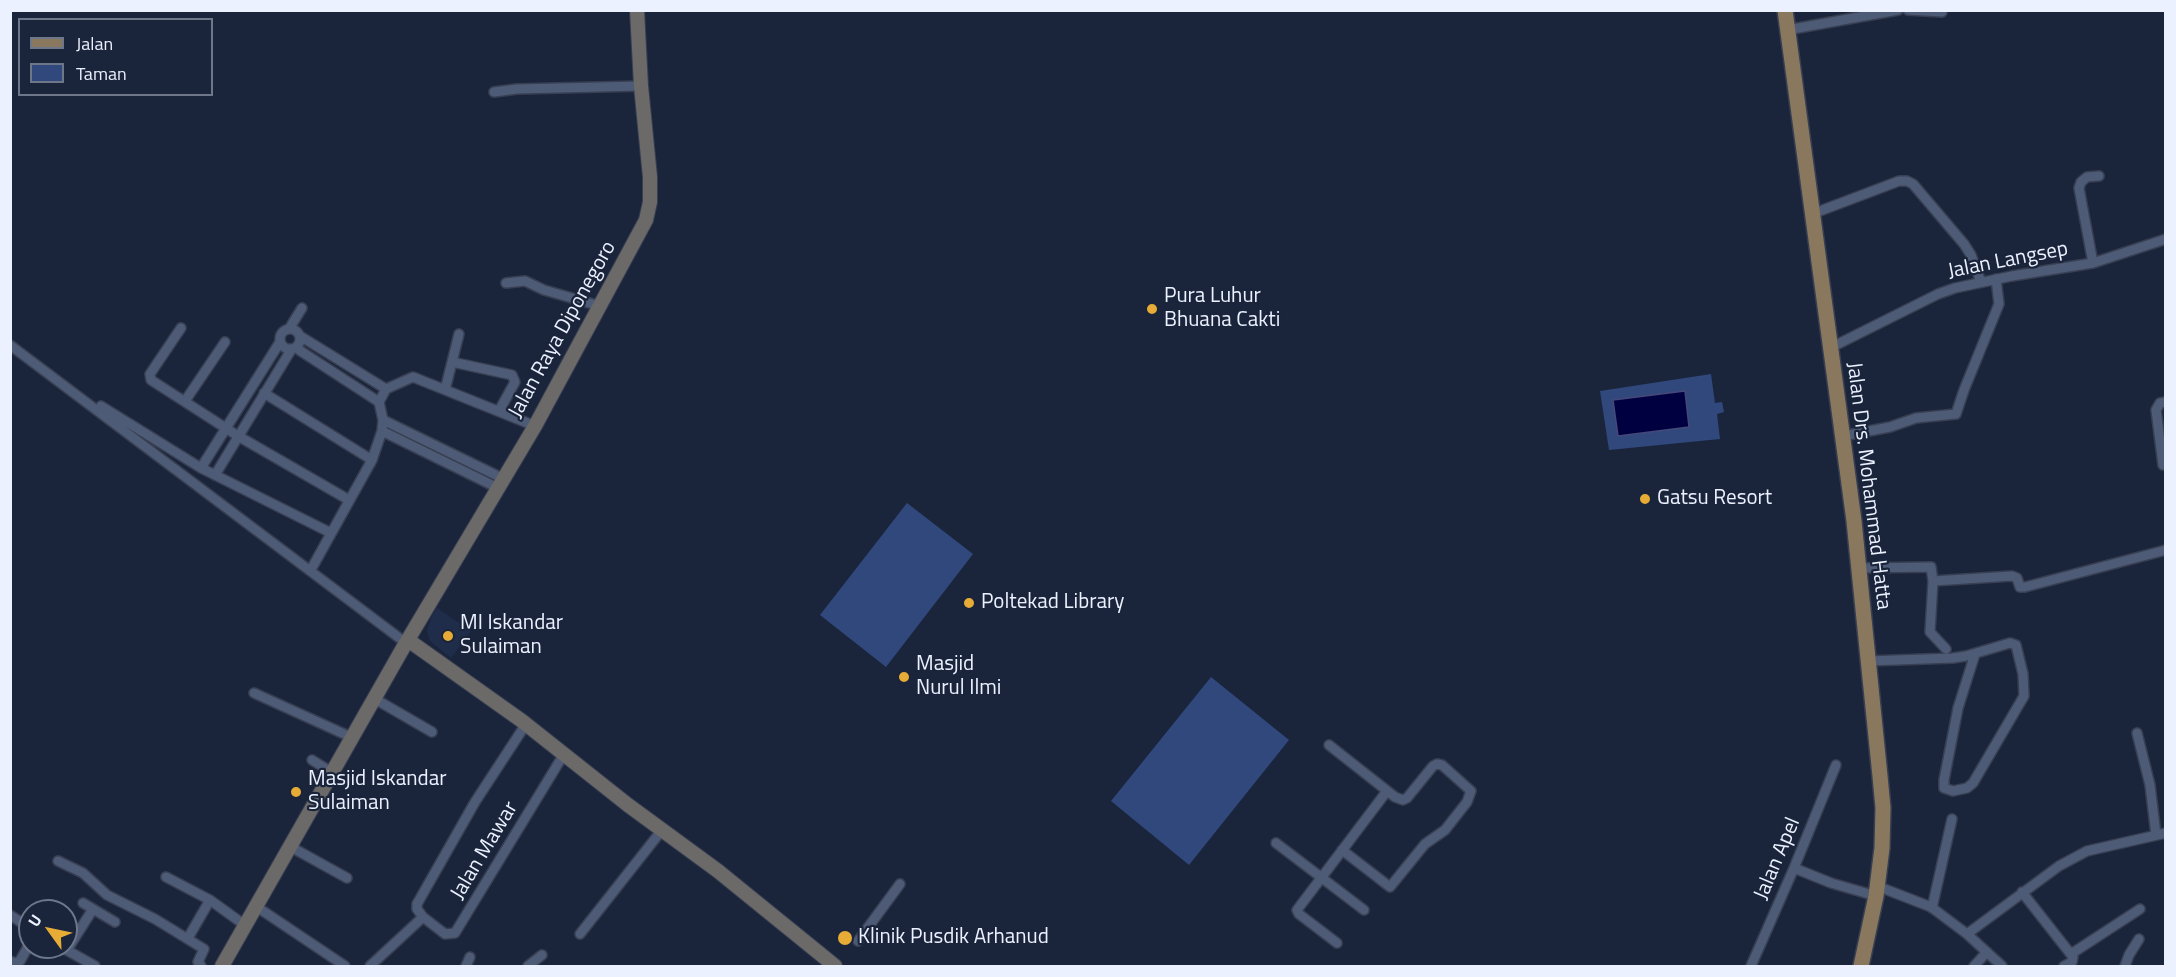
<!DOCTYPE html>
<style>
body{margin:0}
#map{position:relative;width:2176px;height:977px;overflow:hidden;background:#1a253c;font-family:"Titillium Web",sans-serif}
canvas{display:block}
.frame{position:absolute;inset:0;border:12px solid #ebf1fe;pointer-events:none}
.legend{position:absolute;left:18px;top:18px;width:195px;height:78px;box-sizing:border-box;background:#1a253c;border:2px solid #6e778a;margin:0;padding:8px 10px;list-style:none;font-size:18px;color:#ebf1fe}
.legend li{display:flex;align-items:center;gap:12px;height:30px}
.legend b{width:30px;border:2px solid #6e778a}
.north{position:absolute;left:18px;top:899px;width:60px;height:60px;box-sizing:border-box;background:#1a253c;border:2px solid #6e778a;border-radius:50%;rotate:303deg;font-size:16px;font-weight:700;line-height:24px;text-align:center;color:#ebf1fe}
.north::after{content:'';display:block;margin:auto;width:21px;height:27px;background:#e6ac36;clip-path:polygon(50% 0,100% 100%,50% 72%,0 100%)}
</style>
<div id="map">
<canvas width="2176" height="977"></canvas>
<div class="frame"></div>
<ul class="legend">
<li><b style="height:8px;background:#89785d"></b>Jalan</li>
<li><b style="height:16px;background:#31487c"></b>Taman</li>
</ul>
<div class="north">U</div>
</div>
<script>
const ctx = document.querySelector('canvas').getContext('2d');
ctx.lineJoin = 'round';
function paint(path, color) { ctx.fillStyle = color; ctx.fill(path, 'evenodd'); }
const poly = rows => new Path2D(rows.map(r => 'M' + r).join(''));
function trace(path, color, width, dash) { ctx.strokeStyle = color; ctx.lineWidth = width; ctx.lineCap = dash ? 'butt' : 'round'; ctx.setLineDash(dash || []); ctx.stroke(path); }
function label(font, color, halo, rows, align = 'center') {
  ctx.font = font + ' "Titillium Web",sans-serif'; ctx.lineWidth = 4.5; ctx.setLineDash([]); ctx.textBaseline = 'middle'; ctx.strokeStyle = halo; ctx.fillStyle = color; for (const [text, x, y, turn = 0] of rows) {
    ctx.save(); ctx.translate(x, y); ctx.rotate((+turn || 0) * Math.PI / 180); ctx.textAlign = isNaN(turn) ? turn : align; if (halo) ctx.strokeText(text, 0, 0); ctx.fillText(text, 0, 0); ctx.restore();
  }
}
const built = poly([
 [437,608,471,631,451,658,430,641,427,631,431,618]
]);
const green = poly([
 [1711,374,1715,403,1722,402,1724,412,1717,414,1720,439,1609,450,1600,391],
 [907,503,973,554,886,667,820,615],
 [1211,677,1289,740,1189,865,1111,801]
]);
const water = poly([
 [1685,391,1689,427,1618,436,1613,400,1685,391]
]);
const street = poly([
 [1908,10,1942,12],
 [1787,30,1898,10],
 [494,92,517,89,641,86],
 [1812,214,1899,181,1907,181,1913,184,1964,244,1971,255,1981,282],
 [2093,263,2079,188,2081,182,2087,177,2099,176],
 [506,283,525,281,544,290,600,306],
 [181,328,150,374,151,380,238,436,349,500],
 '280 339a10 10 0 1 1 20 0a10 10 0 1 1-20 0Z',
 [289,329,302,308],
 [300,336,386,389],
 [10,345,406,643],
 [296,348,379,402,383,420,382,431,372,460,313,566],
 [1830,348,1938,294,1955,288,2012,276,2093,263,2166,239],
 [452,362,512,375,515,382,499,411],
 [445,390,459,334],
 [264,393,372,460],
 [185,401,225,342],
 [379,402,386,389,413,377,535,426],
 [101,406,201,468,331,533],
 [383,420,504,479],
 [382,431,498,488],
 [1843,436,1890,427,1916,418,1956,414,1964,390,1999,304,1996,279],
 [2163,465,2156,410,2160,403,2166,402],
 [201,468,280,342],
 [215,475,291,350],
 [1859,568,1931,567,1933,581,1930,632,1946,649],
 [1933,581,2012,576,2017,578,2020,587,2025,587,2166,550],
 [1868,661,1953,658,1966,656,2010,643,2016,645,2023,674,2024,696,1973,783,1967,788,1953,791,1944,788,1944,780,1958,708,1975,654],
 [254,693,353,738],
 [375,699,432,732],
 [2137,733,2150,785,2156,835],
 [1329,745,1395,797,1403,800,1407,798,1433,766,1437,764,1442,765,1471,791,1467,802,1445,830,1425,844,1390,887,1342,850],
 [312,760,333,773],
 [1276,843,1364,910],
 [291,847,347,878],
 [58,861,83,873,107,895,155,919,204,949,198,962,201,966],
 [1794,868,1831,883,1876,896],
 [166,877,210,900,246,926],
 [1877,886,1931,907,1967,934,2002,966],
 [2022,892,2073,957,2072,962,2064,966],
 [83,903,115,922],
 [257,907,345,966],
 [1932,908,1952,819],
 [10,915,30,928],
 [423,917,445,934,455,933,564,754],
 [580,934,662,830],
 [1967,934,2059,866,2087,851,2166,833],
 [188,938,210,900],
 [858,941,900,884],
 [1337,943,1299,914,1297,910,1387,791],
 [63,948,95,966],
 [67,950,93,909],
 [2071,954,2140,909],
 [10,961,15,963,20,961,30,943],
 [370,966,423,917,417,909,417,904,475,802,526,724],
 [466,966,470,957],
 [528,966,542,955],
 [1751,966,1794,868,1836,765],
 [1974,966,1987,952],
 [2125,966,2129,955,2139,939]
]);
const secondary = poly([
 [408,640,522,721,628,805,718,871,835,966],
 [222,966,403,648,535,426,646,220,650,202,650,177,641,86,637,10]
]);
const primary = poly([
 [1785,10,1854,521,1880,776,1883,808,1882,848,1876,896,1861,966]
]);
const markers = [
 [1152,309,6,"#e6ac36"],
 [1645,499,6,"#e6ac36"],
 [969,603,6,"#e6ac36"],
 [448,636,6,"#e6ac36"],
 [904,677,6,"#e6ac36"],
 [296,792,6,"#e6ac36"],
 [845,938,8,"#e6ac36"]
];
const streetNames = [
 ["Jalan Langsep",2008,261,-11],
 ["Jalan Raya Diponegoro",563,330,-61],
 ["Jalan Drs. Mohammad Hatta",1868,486,83],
 ["Jalan Mawar",485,851,-59],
 ["Jalan Apel",1778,859,-67]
];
const poiNames = [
 ["Pura Luhur",1164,297],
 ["Bhuana Cakti",1164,321],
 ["Gatsu Resort",1657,499],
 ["Poltekad Library",981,603],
 ["MI Iskandar",460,624],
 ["Sulaiman",460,648],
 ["Masjid",916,665],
 ["Nurul Ilmi",916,689],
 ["Masjid Iskandar",308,780],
 ["Sulaiman",308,804],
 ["Klinik Pusdik Arhanud",858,938]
];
paint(built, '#1f2d4a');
paint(green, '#31487c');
paint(water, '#000040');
trace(water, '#464879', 1.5);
trace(street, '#383f52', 12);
trace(secondary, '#383f52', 16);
trace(primary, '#383f52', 18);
trace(street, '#4e5b76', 9);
trace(secondary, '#6b6a69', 14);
trace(primary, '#89785d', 15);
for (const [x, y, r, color] of markers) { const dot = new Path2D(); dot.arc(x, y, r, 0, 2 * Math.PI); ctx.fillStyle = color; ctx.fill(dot); trace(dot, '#1a253c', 2); }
label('21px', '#ebf1fe', '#1a253c', streetNames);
label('21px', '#ebf1fe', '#1a253c', poiNames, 'left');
</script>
